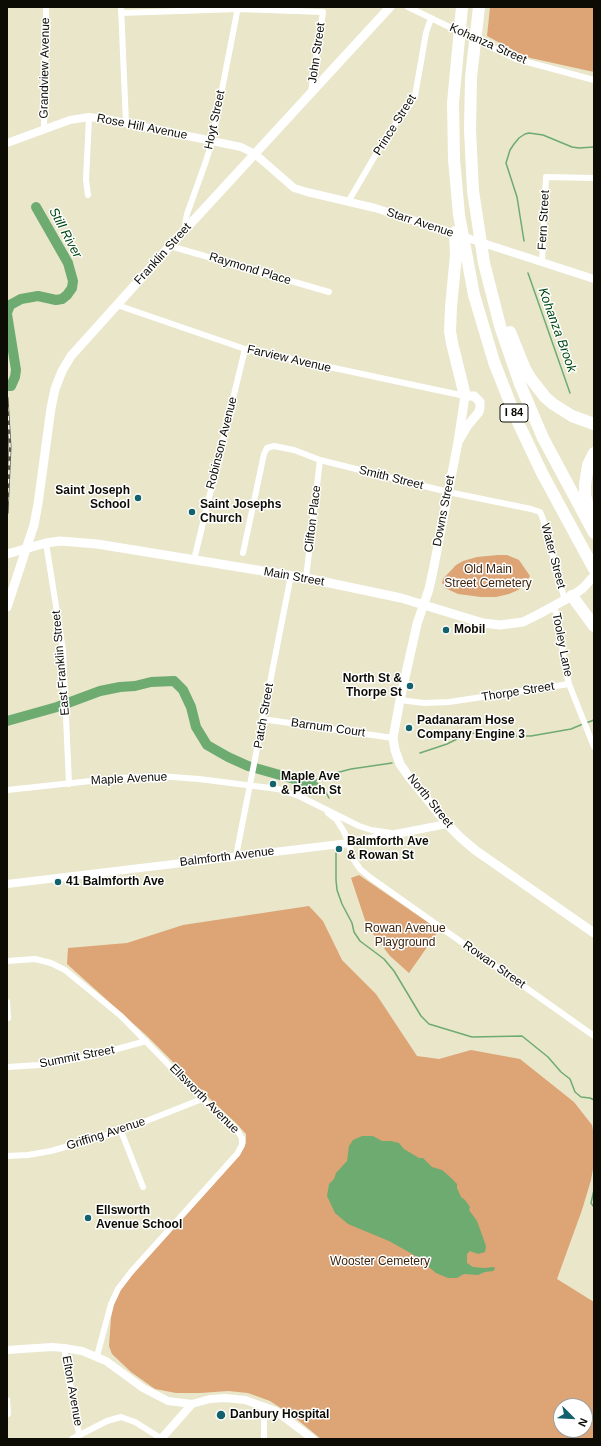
<!DOCTYPE html>
<style>
body{margin:0}
#map{position:relative;width:601px;height:1446px;overflow:hidden;background:#e9e6ca;font-family:Helvetica,sans-serif}
canvas{display:block}
.frame{position:absolute;inset:0;border:8px solid #0d0c04;pointer-events:none}
.north{position:absolute;left:553px;top:1398px;width:40px;height:40px;box-sizing:border-box;background:#fff;border:1px solid #9e9e9b;border-radius:50%;rotate:114deg;font-size:11px;font-weight:700;line-height:16px;text-align:center;color:#0d0c04}
.north::after{content:'';display:block;margin:auto;width:14px;height:18px;background:#13616c;clip-path:polygon(50% 0,100% 100%,50% 72%,0 100%)}
</style>
<div id="map">
<canvas width="601" height="1446"></canvas>
<div class="frame"></div>
<div class="north">N</div>
</div>
<script>
const ctx = document.querySelector('canvas').getContext('2d');
ctx.lineJoin = 'round';
function paint(path, color) { ctx.fillStyle = color; ctx.fill(path, 'evenodd'); }
const poly = rows => new Path2D(rows.map(r => 'M' + r).join(''));
function trace(path, color, width, dash) { ctx.strokeStyle = color; ctx.lineWidth = width; ctx.lineCap = dash ? 'butt' : 'round'; ctx.setLineDash(dash || []); ctx.stroke(path); }
function label(font, color, halo, rows, align = 'center') {
  ctx.font = font + ' Helvetica,sans-serif'; ctx.lineWidth = 3; ctx.setLineDash([]); ctx.textBaseline = 'middle'; ctx.strokeStyle = halo; ctx.fillStyle = color; for (const [text, x, y, turn = 0] of rows) {
    ctx.save(); ctx.translate(x, y); ctx.rotate((+turn || 0) * Math.PI / 180); ctx.textAlign = isNaN(turn) ? turn : align; if (halo) ctx.strokeText(text, 0, 0); ctx.fillText(text, 0, 0); ctx.restore();
  }
}
const green = poly([
 [490,7,594,7,594,72,526,57,487,36],
 [498,555,507,555,519,560,530,576,524,585,518,590,509,594,496,597,481,597,458,594,445,588,442,583,443,579,456,565,463,561,477,557],
 [359,875,439,930,409,973,390,956,367,926,351,878],
 [309,906,323,921,342,960,376,994,417,1056,439,1059,471,1050,520,1059,574,1102,592,1125,594,1135,594,1163,591,1180,582,1210,557,1279,594,1302,594,1439,321,1439,293,1416,270,1401,248,1393,228,1391,200,1393,176,1393,155,1389,131,1372,112,1354,109,1346,111,1318,114,1304,121,1289,136,1270,240,1155,246,1143,246,1134,237,1124,207,1096,146,1035,67,964,68,948,127,943,183,925],
 [561,1406,585,1406,585,1430,561,1430]
]);
const water = poly([
 [362,1136,373,1136,382,1141,391,1141,399,1143,404,1149,419,1158,423,1158,432,1167,442,1170,449,1176,457,1184,457,1188,461,1197,465,1200,470,1207,469,1210,477,1221,486,1246,485,1252,478,1254,470,1251,467,1254,467,1263,473,1267,484,1268,494,1267,495,1269,493,1271,485,1272,478,1275,464,1274,457,1278,448,1278,436,1273,414,1255,389,1241,348,1224,335,1213,327,1196,329,1184,334,1179,336,1173,347,1161,349,1146,353,1140]
]);
const stream = poly([
 [524,241,517,197,506,163,510,150,514,144,519,138,525,134,529,133,543,135,572,147,579,148,594,147],
 [528,273,570,393],
 [586,723,594,720],
 [420,753,447,744,469,733,509,736,531,736,571,729,583,724],
 [312,784,320,777,351,769,392,763],
 [313,784,317,783,325,791,329,798],
 [336,853,336,880,337,890,342,904,352,923,354,932,360,941,384,959,394,971,421,1016,429,1024,472,1037,522,1036,548,1057,561,1072,570,1079,575,1092,581,1097,590,1098,594,1100],
 [594,1190,591,1203,594,1207]
]);
const river = poly([
 [7,313,10,305,21,299,38,296,56,300,62,299,67,295,72,288,73,281,68,263,36,207],
 [7,314,16,370,15,377,11,386,7,386],
 [7,721,57,707,100,691,120,687,135,686,151,682,174,681,183,690,191,707,196,727,207,745,228,757,248,766,312,784]
]);
const minor = poly([
 [121,7,126,124],
 [408,7,516,59,594,80],
 [121,13,238,9,323,12,311,92],
 [44,129,46,7],
 [88,195,86,180,89,117],
 [348,202,389,132,409,106,415,96,426,33,431,18],
 [184,230,187,214,206,161,212,141,238,7],
 [170,246,329,292],
 [542,262,546,177,594,178],
 [117,305,245,349,465,396],
 [46,543,63,650,69,784],
 [243,553,264,454,267,448,274,446,294,450,320,460,448,492,531,509,540,512,543,519,565,601],
 [194,560,245,349],
 [306,578,320,460],
 [554,606,559,625,565,667,569,684,594,747],
 [400,700,424,703,449,702,569,684],
 [262,719,393,738],
 [7,790,119,778,159,776,199,779,278,789,299,796,359,826,371,830,391,833],
 [328,813,336,819,343,830,349,843,352,857,360,869,371,878,594,1036],
 [236,856,291,575],
 [7,961,35,959,51,963,65,970,121,1016,202,1099,237,1130,242,1138,242,1145,237,1154,131,1272,118,1289,111,1304,97,1356],
 [7,1002,8,1018],
 [7,1067,40,1065,92,1056,146,1041],
 [121,1131,143,1187],
 [7,1156,28,1155,51,1151,121,1131,202,1099],
 [64,1348,79,1435],
 [7,1400,8,1414],
 [264,1406,264,1439],
 [72,1439,107,1421,121,1417,135,1422,162,1439]
]);
const tertiary = poly([
 [7,143,70,120,89,117,106,119,241,147,255,154,294,188,307,192,375,208,594,279],
 [7,884,349,843,447,824],
 [7,1350,52,1347,64,1348,82,1351,106,1361,143,1388,168,1401,192,1404,210,1399,225,1398,245,1400,276,1411,313,1439],
 [161,1439,192,1404]
]);
const secondary = poly([
 [458,442,468,425,479,412,480,407,480,402,474,396,465,396,458,442,433,571,429,589,417,624,400,700,393,738,395,750,400,764,409,777,447,824,461,838,475,850,594,933],
 [7,554,46,543,60,541,97,544,306,578,401,598,483,623,500,625,523,622,539,614,572,596,583,588,594,576],
 [7,607,34,525,38,504,51,408,55,389,62,371,71,356,170,246,390,7]
]);
const motorway = poly([
 [462,7,453,103,454,159,459,215,474,295,494,362,516,418,542,473,594,569],
 [479,7,471,77,470,130,473,191,484,263,500,326,520,384,543,438,594,533],
 [455,232,456,255,451,307,450,331,452,343,465,396],
 [510,332,525,369,531,379,545,397,553,404,572,416,594,424],
 [591,517,585,495,585,485,588,465,594,453],
 [572,596,594,626]
]);
const rail = poly([
 [7,398,10,447,7,513]
]);
const markers = [
 [138,498,4,"#13616c"],
 [192,512,4,"#13616c"],
 [446,630,4,"#13616c"],
 [410,686,4,"#13616c"],
 [409,728,4,"#13616c"],
 [273,784,4,"#13616c"],
 [339,849,4,"#13616c"],
 [58,882,4,"#13616c"],
 [88,1218,4,"#13616c"],
 [221,1415,5,"#13616c"]
];
const shields = [
 [514,413,28]
];
const shieldNames = [
 ["I 84",514,413]
];
const streetNames = [
 ["Kohanza Street",488,44,24],
 ["John Street",317,53,-82],
 ["Grandview Avenue",45,68,-89],
 ["Hoyt Street",215,120,-78],
 ["Prince Street",395,125,-58],
 ["Rose Hill Avenue",142,127,11],
 ["Fern Street",544,220,-87],
 ["Starr Avenue",420,223,18],
 ["Franklin Street",163,254,-48],
 ["Raymond Place",250,269,17],
 ["Farview Avenue",289,359,13],
 ["Robinson Avenue",222,443,-76],
 ["Smith Street",391,478,14],
 ["Downs Street",444,511,-79],
 ["Clifton Place",313,519,-83],
 ["Water Street",553,556,75],
 ["Main Street",294,577,10],
 ["Tooley Lane",562,645,79],
 ["East Franklin Street",61,663,-95],
 ["Thorpe Street",518,692,-9],
 ["Patch Street",264,716,-80],
 ["Barnum Court",328,728,8],
 ["Maple Avenue",129,779,-3],
 ["North Street",430,801,51],
 ["Balmforth Avenue",227,857,-7],
 ["Rowan Street",494,965,35],
 ["Summit Street",77,1057,-11],
 ["Ellsworth Avenue",204,1099,45],
 ["Griffing Avenue",106,1134,-18],
 ["Elton Avenue",72,1391,80]
];
const poiNames = [
 ["Saint Joseph",130,491,"right"],
 ["School",130,505,"right"],
 ["Saint Josephs",200,505],
 ["Church",200,519],
 ["Mobil",454,630],
 ["North St &",402,679,"right"],
 ["Thorpe St",402,693,"right"],
 ["Padanaram Hose",417,721],
 ["Company Engine 3",417,735],
 ["Maple Ave",281,777],
 ["& Patch St",281,791],
 ["Balmforth Ave",347,842],
 ["& Rowan St",347,856],
 ["41 Balmforth Ave",66,882],
 ["Ellsworth",96,1211],
 ["Avenue School",96,1225],
 ["Danbury Hospital",230,1415]
];
const parkNames = [
 ["Old Main",488,570],
 ["Street Cemetery",488,584],
 ["Rowan Avenue",405,929],
 ["Playground",405,943],
 ["Wooster Cemetery",380,1262]
];
const waterNames = [
 ["Still River",65,233,62],
 ["Kohanza Brook",557,330,70]
];
paint(green, '#dda475');
paint(water, '#6eab71');
trace(stream, '#6eab71', 1.5);
trace(river, '#6eab71', 10);
trace(minor, '#fff', 6);
trace(tertiary, '#fff', 8);
trace(secondary, '#fff', 9);
trace(motorway, '#fff', 12);
trace(rail, '#615f4f', 3);
trace(rail, '#fff', 1.5, [4.5]);
for (const [x, y, r, color] of markers) { const dot = new Path2D(); dot.arc(x, y, r, 0, 2 * Math.PI); ctx.fillStyle = color; ctx.fill(dot); trace(dot, '#fff', 1.5); }
for (const [x, y, w] of shields) { const box = new Path2D(); box.roundRect(x - w / 2, y - 9, w, 18, 3); ctx.fillStyle = '#fff'; ctx.fill(box); trace(box, '#0d0c04', 1); }
label('bold 11px', '#0d0c04', null, shieldNames);
label('12px', '#0d0c04', '#fff', streetNames);
label('bold 12px', '#0d0c04', '#fff', poiNames, 'left');
label('12px', '#3f240c', '#fff', parkNames);
label('italic 13px', '#014911', '#fff', waterNames);
</script>
